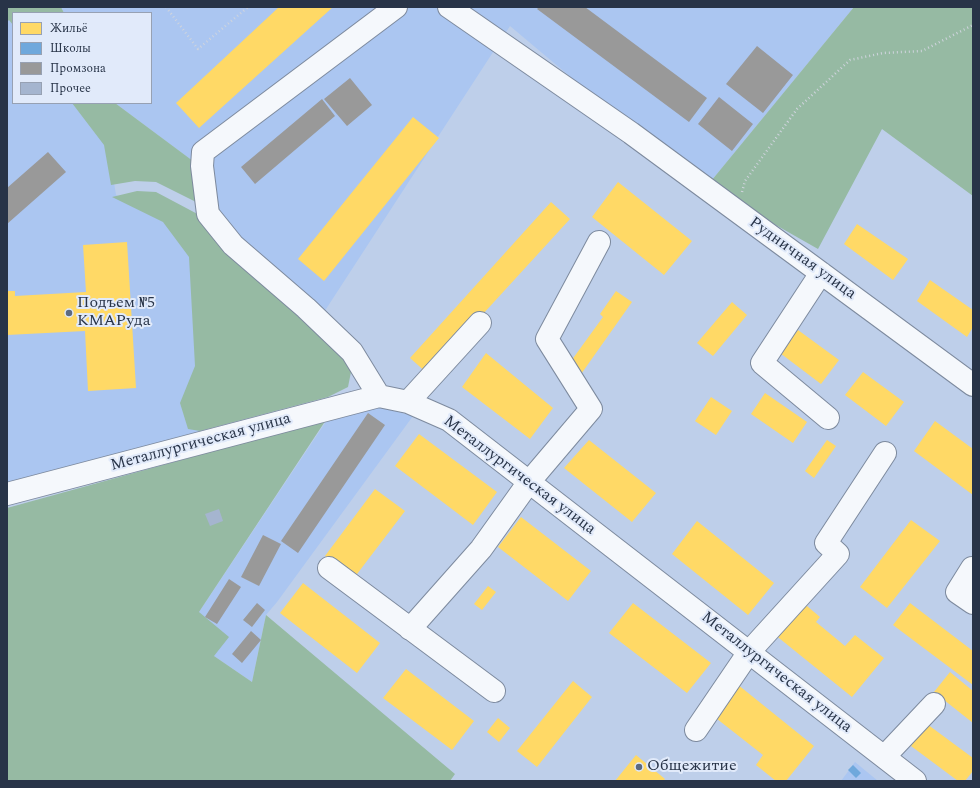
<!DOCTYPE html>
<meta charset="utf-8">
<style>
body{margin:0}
#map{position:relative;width:980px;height:788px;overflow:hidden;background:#becfea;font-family:Spectral,serif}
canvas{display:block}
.frame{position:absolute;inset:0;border:8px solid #283448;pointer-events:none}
.legend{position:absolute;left:12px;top:12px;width:140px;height:92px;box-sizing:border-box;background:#e1eafa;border:1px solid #97a1b3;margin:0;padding:5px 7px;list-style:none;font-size:12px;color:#283448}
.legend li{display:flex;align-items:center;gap:8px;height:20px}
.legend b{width:20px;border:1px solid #97a1b3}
</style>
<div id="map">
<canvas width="980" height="788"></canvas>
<div class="frame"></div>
<ul class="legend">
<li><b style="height:11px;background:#ffd966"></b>Жильё</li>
<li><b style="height:11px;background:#6fa8dc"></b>Школы</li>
<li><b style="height:11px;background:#999"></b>Промзона</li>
<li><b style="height:11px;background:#a5b5cf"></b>Прочее</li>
</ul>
</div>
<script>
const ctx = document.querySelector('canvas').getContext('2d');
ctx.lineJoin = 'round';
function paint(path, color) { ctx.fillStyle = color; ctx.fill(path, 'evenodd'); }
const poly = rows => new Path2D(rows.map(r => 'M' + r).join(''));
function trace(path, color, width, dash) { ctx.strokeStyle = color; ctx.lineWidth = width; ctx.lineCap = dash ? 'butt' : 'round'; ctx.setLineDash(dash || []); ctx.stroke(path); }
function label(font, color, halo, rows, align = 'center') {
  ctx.font = font + ' Spectral,serif'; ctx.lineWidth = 4; ctx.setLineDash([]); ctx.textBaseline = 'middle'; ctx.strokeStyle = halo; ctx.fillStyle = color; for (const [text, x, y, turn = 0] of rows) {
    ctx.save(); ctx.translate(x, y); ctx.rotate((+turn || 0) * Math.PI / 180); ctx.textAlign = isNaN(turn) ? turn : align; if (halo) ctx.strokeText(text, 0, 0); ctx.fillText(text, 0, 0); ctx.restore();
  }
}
const built = poly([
 [61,7,854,7,707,186,623,121,510,26,315,326,222,243,194,162,115,103,151,103,151,13,64,13],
 [7,16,13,19,13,103,77,103,108,144,116,195,167,218,192,250,200,431,7,485],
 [379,407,413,416,277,602,266,615,252,682,214,656,199,612,327,420],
 [855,762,878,781,841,781]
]);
const green = poly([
 [7,7,61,7,64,13,13,13,13,25,9,20,7,22],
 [854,7,973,7,973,196,882,129,818,249,707,186],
 [72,103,115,103,205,170,202,205,156,182,135,181,111,185,104,145],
 [137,191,156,192,205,218,350,360,351,372,348,387,328,397,200,431,188,429,180,403,195,366,189,257,163,222,112,197],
 [326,420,316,435,119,491,316,435,199,612,229,637,214,656,252,682,266,615,455,774,450,781,7,781,7,508]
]);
const homes = poly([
 [279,7,333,7,199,128,176,103],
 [413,117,439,138,324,281,298,259],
 [618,182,692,241,664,275,592,217],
 [551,202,570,219,428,374,410,358],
 [857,224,908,259,893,280,844,244],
 [127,242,136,388,88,391,85,331,7,335,7,291,15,291,15,296,86,292,83,245],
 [930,280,973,310,973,327,967,337,917,301],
 [616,291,632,302,579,377,566,368,603,317,600,314],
 [732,302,747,315,713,356,697,343],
 [798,330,839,360,821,384,780,353],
 [486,353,553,408,530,439,462,387],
 [863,372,904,402,886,426,845,395],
 [765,393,807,422,793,443,751,414],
 [711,397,732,411,716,435,695,421],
 [935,421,973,449,973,495,914,451],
 [419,434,497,492,473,525,395,466],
 [589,440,656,493,632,522,564,468],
 [827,440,836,446,814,478,805,471],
 [375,489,405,511,354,578,325,556],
 [521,517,591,571,568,601,498,547],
 [911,520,940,541,887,608,860,587],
 [697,521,774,583,748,615,672,554],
 [303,583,380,643,357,673,280,613],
 [488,586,496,592,482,610,474,604],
 [801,601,820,617,816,622,845,646,855,635,884,658,852,697,774,634],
 [633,603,711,663,687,693,609,633],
 [910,603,973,651,973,685,893,625],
 [406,669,474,721,452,750,383,698],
 [950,672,973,691,973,723,934,692],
 [573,681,592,697,537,767,517,751],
 [737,684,814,746,786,781,776,781,756,765,763,755,712,715],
 [498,718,510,728,499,742,487,732],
 [927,724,973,758,973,771,965,781,958,781,911,746],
 [636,755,665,779,663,781,615,781]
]);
const schools = poly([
 [853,765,861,773,856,778,848,770]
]);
const industry = poly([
 [539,7,585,7,707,98,689,122,537,9],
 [757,46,793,75,763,113,726,84],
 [350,78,372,105,347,126,324,99],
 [719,97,753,124,732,151,698,124],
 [322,99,335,116,255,184,241,167],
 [48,152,66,172,7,224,7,188],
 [368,413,385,425,298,553,281,541],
 [263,535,281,544,259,586,241,577],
 [229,579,241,587,217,624,205,617],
 [257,603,265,610,252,627,243,620],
 [251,631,261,640,242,663,232,654]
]);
const building = poly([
 [219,509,223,521,210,526,205,514]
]);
const path = poly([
 [166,7,198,49,248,7],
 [742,192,745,181,797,109,850,60,883,53,922,51,973,25]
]);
const minor = poly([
 [449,7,631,133,973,385],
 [821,273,762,363,828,418],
 [379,396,352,352,306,308,233,245,208,214,202,166,203,152,396,7],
 [408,402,480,323],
 [7,494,379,396,408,402,449,420,915,781],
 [329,568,494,691],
 [972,568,957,592,973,603],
 [410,629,481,549,529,482,591,409,547,339,599,242],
 [696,730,749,652,838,554,826,543,885,453],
 [884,757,934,704]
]);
const markers = [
 [69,313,4,"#5c6a81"],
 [639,767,4,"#5c6a81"]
];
const streetNames = [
 ["Рудничная улица",802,259,36],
 ["Металлургическая улица",201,443,-15],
 ["Металлургическая улица",519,476,37],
 ["Металлургическая улица",776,673,38]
];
const poiNames = [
 ["Подъем №5",77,304],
 ["КМАРуда",77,322],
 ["Общежитие",647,767]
];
paint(built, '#abc6f1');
paint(green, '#96baa3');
paint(homes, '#ffd966');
paint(schools, '#6fa8dc');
paint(industry, '#999');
paint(building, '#a5b5cf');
trace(minor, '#7d8a9e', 24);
trace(path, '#cfd4dd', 2.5, [1, 3]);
trace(minor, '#f5f8fc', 22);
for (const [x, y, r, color] of markers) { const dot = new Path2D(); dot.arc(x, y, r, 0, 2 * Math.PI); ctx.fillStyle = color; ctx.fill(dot); trace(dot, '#e1eafa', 1.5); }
label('16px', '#283448', '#e1eafa', streetNames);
label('16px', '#283448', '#e1eafa', poiNames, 'left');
</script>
